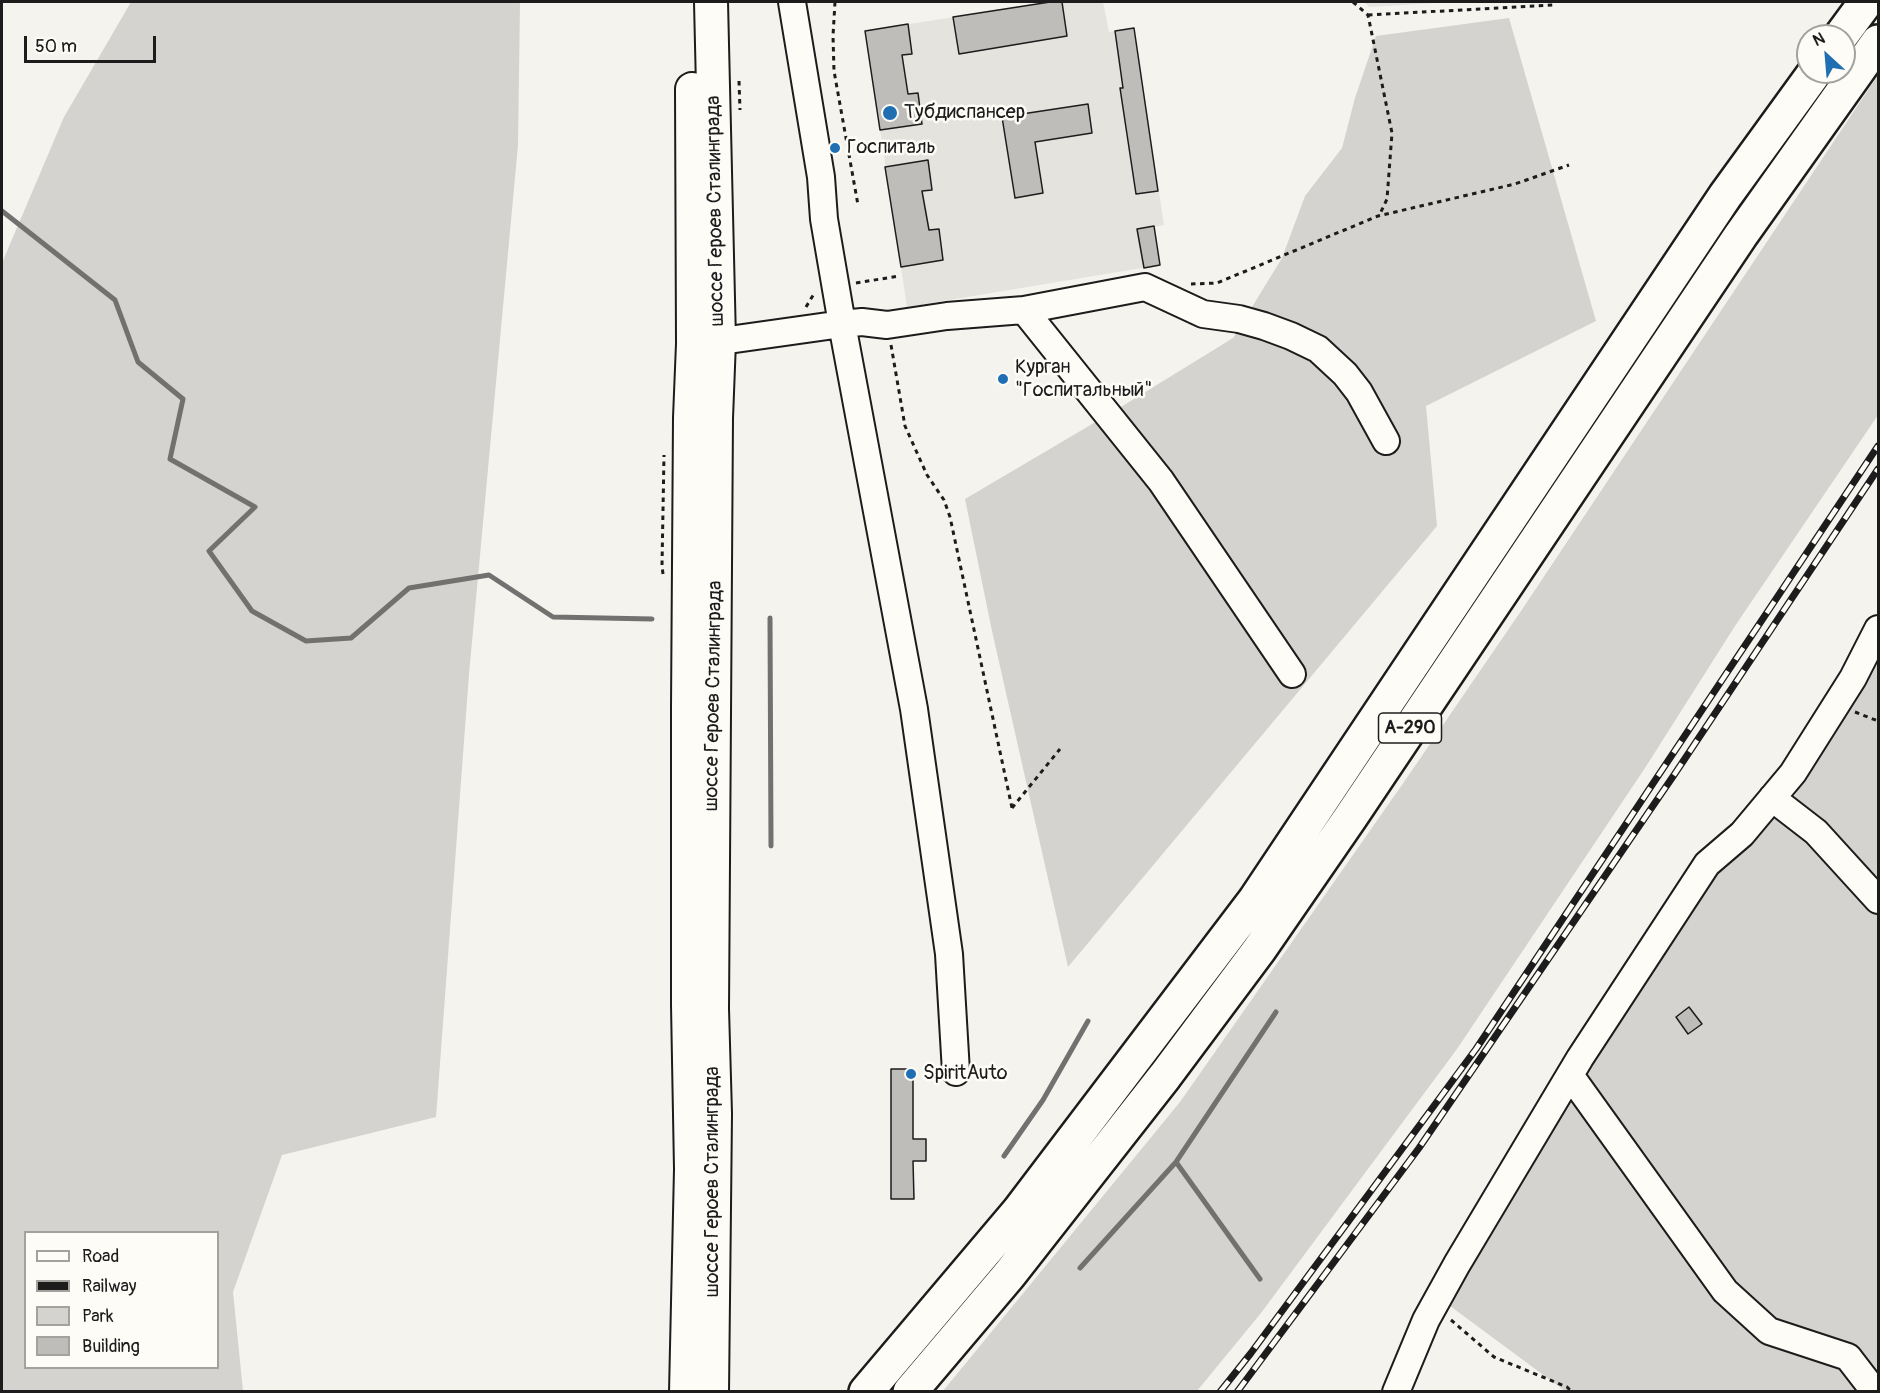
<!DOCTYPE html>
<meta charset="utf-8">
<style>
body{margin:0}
#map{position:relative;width:1880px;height:1393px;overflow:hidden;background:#f4f3ee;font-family:Pangolin,sans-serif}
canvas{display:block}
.frame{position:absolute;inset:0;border:3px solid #1c1c1c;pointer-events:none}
.legend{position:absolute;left:24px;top:1231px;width:195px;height:138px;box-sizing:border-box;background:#fdfcf7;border:2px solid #a3a29f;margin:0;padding:8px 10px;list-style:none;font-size:18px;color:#1c1c1c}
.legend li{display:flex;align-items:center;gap:12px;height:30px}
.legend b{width:30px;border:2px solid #a3a29f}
.north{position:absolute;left:1796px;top:24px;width:60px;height:60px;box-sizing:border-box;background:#fdfcf7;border:2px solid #a3a29f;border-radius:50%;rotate:334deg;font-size:16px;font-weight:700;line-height:24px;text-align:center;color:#1c1c1c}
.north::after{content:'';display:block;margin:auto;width:21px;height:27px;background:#1f6fb2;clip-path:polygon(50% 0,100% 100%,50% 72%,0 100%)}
.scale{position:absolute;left:24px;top:36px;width:132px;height:27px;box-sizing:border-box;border:3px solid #1c1c1c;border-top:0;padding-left:8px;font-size:18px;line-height:21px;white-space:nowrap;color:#1c1c1c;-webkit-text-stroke:4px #fdfcf7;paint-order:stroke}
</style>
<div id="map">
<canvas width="1880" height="1393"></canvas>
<div class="frame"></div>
<ul class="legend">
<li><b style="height:8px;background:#fdfcf7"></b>Road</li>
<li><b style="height:8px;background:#1c1c1c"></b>Railway</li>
<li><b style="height:16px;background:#d4d3cf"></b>Park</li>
<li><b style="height:16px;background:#bebdba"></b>Building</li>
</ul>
<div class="north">N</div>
<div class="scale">50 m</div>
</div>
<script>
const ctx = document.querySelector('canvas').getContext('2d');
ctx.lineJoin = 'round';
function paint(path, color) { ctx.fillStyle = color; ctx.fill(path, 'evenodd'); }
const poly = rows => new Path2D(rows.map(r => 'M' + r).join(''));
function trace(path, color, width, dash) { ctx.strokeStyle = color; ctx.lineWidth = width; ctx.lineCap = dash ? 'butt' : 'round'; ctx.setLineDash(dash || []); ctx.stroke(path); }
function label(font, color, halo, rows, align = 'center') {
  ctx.font = font + ' Pangolin,sans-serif'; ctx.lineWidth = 5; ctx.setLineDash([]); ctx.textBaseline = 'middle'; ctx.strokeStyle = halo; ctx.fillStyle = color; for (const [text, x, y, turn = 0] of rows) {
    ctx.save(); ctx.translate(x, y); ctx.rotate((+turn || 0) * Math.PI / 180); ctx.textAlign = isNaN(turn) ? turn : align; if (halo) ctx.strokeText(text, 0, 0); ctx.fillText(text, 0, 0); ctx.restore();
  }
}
const built = poly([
 [1050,2,1103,2,1109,32,1134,28,1164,225,1154,227,1160,265,907,307,865,31],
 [1364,2,1452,2,1369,7]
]);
const green = poly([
 [131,2,520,2,518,145,469,674,436,1117,282,1155,233,1292,243,1391,2,1391,2,263,64,117],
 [26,1232,218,1232,218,1368,26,1368],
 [1509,18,1596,321,1426,406,1437,526,1068,967,992,631,965,499,1121,407,1233,338,1282,258,1305,196,1342,148,1355,98,1376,36],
 [1878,75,1878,415,1735,626,1645,768,1457,1049,1261,1313,1197,1391,943,1391,1180,1102,1404,782,1521,611],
 [1878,644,1878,1391,1565,1391,1446,1303,1712,872,1795,795]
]);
const stream = poly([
 [2,211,115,300,138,362,183,399,170,459,255,507,209,551,252,611,306,641,351,638,409,588,489,575,553,617,652,619],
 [770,618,771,846],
 [1004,1156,1043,1100,1088,1021],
 [1176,1162,1260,1279],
 [1080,1268,1176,1162,1276,1012]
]);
const building = poly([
 [1050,2,1062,2,1067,36,959,54,953,17,1050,2],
 [908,24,912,54,902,55,908,94,918,93,922,124,880,130,865,31,908,24],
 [1134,28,1158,191,1136,194,1120,88,1123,88,1115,31,1134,28],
 [1088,104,1092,133,1035,142,1043,193,1015,198,1002,117,1088,104],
 [928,160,932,190,922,191,929,230,939,229,943,260,901,267,885,167,928,160],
 [1154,226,1160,265,1144,268,1137,229,1154,226],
 [1689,1007,1702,1024,1688,1034,1676,1017,1689,1007],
 [891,1069,913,1069,913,1139,926,1139,926,1161,913,1161,914,1199,891,1199,891,1069]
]);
const path = poly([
 [835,2,833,36,834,71,858,205],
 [1353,2,1368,15,1392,133,1387,199,1379,216],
 [1368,15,1554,5],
 [739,81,740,110],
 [856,283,899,276],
 [1191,284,1217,283,1378,216,1515,184,1569,165],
 [806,307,815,292],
 [891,345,905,426,927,475,944,500,950,517,1012,808],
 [663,574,662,566,664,455],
 [1855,712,1878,721],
 [1012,808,1060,749],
 [1451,1320,1494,1357,1567,1387,1572,1392]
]);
const minor = poly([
 [792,2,821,177,824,219,842,324,914,709,949,954,956,1072],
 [1024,310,1161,481,1292,674],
 [700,344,842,324,862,322,887,325,947,316,1024,310,1145,287,1203,314,1239,319,1264,326,1291,336,1318,349,1345,374,1359,392,1386,441],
 [1772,798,1816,832,1878,900],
 [1570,1075,1725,1291,1769,1331,1848,1357,1875,1392],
 [1396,1392,1426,1320,1457,1264,1580,1058,1707,864,1742,834,1793,773,1853,678,1878,629]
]);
const major = poly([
 [711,2,719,341,716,418,712,1009,715,1114,712,1392],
 [686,1392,691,1169,688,1005,688,707,690,418,693,344,692,89]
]);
const highway = poly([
 [1841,36,1866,2],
 [866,1392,1019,1211,1255,900,1725,196,1815,72],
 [910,1392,1009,1275,1165,1076,1259,950,1350,818,1741,235,1878,42]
]);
const rail = poly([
 [1220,1392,1251,1353,1476,1049,1878,446],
 [1237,1392,1419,1148,1674,775,1878,469]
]);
const markers = [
 [890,113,8,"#1f6fb2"],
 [835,148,6,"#1f6fb2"],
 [1003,379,6,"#1f6fb2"],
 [911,1074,6,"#1f6fb2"]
];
const shields = [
 [1410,728,63]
];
const shieldNames = [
 ["А-290",1410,728]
];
const poiNames = [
 ["Тубдиспансер",904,113],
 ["Госпиталь",847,148],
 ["Курган",1015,368],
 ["\"Госпитальный\"",1015,391],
 ["SpiritAuto",923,1074]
];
const streetNames = [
 ["шоссе Героев Сталинграда",716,211,-91],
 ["шоссе Героев Сталинграда",714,696,-89],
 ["шоссе Героев Сталинграда",713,1182,-90]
];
paint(built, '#e4e3de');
paint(green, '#d4d3cf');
trace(stream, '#72716f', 5);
paint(building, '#bebdba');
trace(building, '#1c1c1c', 1.5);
trace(minor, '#1c1c1c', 30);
trace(major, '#1c1c1c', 36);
trace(highway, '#1c1c1c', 38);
trace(path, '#1c1c1c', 3, [4.5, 4.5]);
trace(minor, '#fdfcf7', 26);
trace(major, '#fdfcf7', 32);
trace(highway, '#fdfcf7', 33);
trace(rail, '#1c1c1c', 7);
trace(rail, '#fdfcf7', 4.5, [14]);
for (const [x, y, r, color] of markers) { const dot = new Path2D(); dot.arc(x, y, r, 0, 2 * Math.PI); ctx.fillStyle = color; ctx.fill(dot); trace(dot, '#fdfcf7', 2); }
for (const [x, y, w] of shields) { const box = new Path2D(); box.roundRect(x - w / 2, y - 15, w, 30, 4.5); ctx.fillStyle = '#fdfcf7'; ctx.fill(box); trace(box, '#1c1c1c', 1.5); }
label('bold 18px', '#1c1c1c', null, shieldNames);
label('20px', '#1c1c1c', '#fdfcf7', poiNames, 'left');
label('20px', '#1c1c1c', '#fdfcf7', streetNames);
</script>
